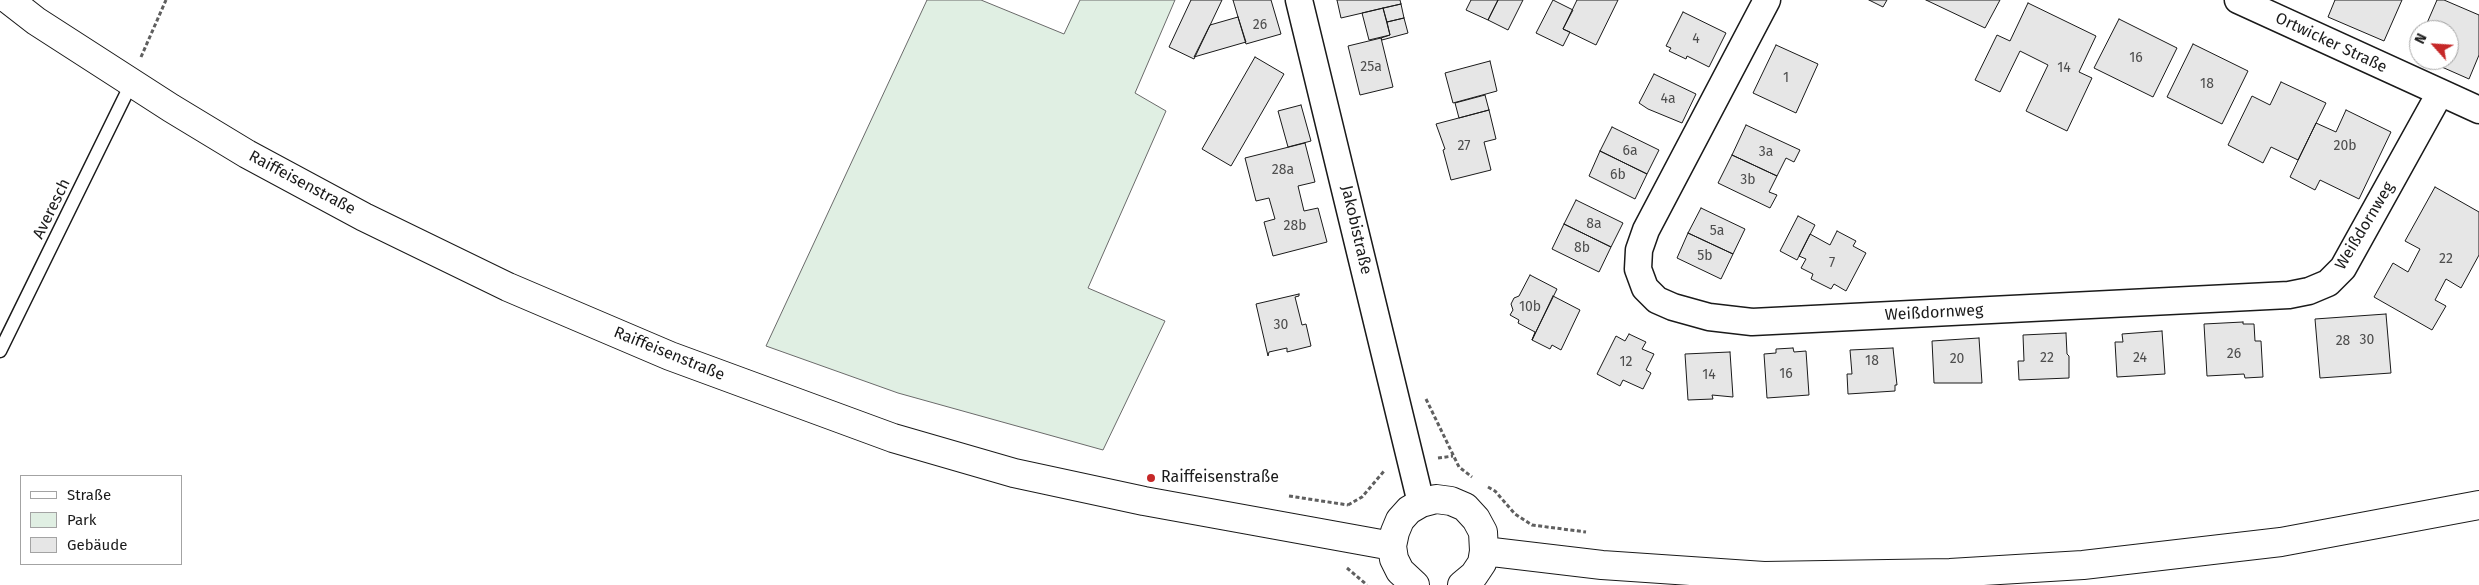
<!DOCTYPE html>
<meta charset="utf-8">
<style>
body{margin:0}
#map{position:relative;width:2479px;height:585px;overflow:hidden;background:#fff;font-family:"Fira Sans",sans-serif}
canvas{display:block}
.legend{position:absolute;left:20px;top:475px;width:162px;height:90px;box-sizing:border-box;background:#fff;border:1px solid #a3a3a3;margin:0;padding:6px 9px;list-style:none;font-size:15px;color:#1a1a1a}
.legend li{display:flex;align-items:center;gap:10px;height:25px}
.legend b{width:25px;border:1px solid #a3a3a3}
.north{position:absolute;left:2409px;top:20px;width:50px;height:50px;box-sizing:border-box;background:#fff;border:1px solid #a3a3a3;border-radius:50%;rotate:296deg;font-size:14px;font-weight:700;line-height:20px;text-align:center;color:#1a1a1a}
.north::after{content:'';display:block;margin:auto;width:18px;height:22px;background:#c62828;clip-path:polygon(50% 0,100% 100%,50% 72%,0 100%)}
</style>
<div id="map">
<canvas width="2479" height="585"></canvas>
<ul class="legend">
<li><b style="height:6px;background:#fff"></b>Straße</li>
<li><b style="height:14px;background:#e0efe3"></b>Park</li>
<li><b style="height:14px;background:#e6e6e6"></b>Gebäude</li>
</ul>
<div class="north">N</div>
</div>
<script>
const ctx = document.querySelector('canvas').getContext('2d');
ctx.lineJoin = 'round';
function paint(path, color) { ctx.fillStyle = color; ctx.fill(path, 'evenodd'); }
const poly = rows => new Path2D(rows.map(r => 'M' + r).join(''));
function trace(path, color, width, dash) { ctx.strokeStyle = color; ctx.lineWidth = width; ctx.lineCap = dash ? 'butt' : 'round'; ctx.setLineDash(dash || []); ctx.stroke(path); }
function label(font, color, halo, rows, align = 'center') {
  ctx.font = font + ' "Fira Sans",sans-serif'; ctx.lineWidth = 4; ctx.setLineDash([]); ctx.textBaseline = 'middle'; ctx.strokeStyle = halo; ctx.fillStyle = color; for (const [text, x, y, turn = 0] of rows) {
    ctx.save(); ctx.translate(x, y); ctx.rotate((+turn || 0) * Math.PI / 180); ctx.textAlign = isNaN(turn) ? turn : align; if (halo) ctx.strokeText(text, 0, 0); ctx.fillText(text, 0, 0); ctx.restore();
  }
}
const green = poly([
 [927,0,981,0,1064,34,1080,0,1175,0,1135,93,1166,111,1088,288,1165,321,1103,450,898,393,766,346,927,0]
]);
const building = poly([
 [1191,0,1222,0,1194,59,1169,47,1191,0],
 [1233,0,1271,0,1281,34,1246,44,1233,0],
 [1337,0,1400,0,1401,4,1341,18,1337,0],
 [1471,0,1498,0,1488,20,1466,10,1471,0],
 [1498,0,1523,0,1508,30,1488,20,1498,0],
 [1553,0,1573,10,1563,29,1570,32,1563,46,1536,33,1553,0],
 [1577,0,1618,0,1596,45,1563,29,1577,0],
 [1869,0,1887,0,1883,7,1869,0],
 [1926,0,2000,0,1985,28,1926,0],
 [2335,0,2402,0,2384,41,2328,17,2335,0],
 [2437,0,2444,0,2479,15,2479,55,2469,79,2426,60,2449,60,2449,30,2424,30,2437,0],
 [2028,3,2096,36,2079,72,2092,78,2067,131,2026,111,2048,65,2020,51,2000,92,1975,80,1997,35,2010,41,2028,3],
 [1401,4,1404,18,1387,22,1383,8,1401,4],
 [1383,8,1390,35,1369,40,1362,13,1383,8],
 [1683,12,1726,33,1709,67,1687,56,1686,59,1669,51,1671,48,1666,46,1683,12],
 [1238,17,1246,42,1194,57,1210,25,1238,17],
 [1404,18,1408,33,1382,40,1381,38,1390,35,1387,22,1404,18],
 [2119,19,2177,48,2153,97,2094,68,2119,19],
 [1381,38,1393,87,1360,95,1348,46,1381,38],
 [2193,44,2248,71,2222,124,2167,97,2193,44],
 [1776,45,1818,64,1796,113,1753,93,1776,45],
 [1255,57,1284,74,1231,166,1202,149,1255,57],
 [1490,61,1497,91,1453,103,1445,73,1490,61],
 [1654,74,1696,94,1682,123,1648,109,1639,103,1654,74],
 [2281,82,2326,103,2298,160,2271,147,2263,163,2228,145,2252,96,2270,105,2281,82],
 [1485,95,1489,110,1459,118,1455,103,1485,95],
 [1301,105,1311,141,1288,147,1278,111,1301,105],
 [1489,110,1496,139,1484,142,1491,170,1451,180,1443,150,1445,149,1436,124,1489,110],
 [2346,110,2391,132,2359,199,2320,180,2315,190,2290,177,2316,123,2336,132,2346,110],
 [1746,125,1800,150,1794,162,1786,158,1777,176,1732,155,1746,125],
 [1612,127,1659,150,1647,174,1600,151,1612,127],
 [1305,143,1315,182,1298,186,1304,211,1318,208,1327,242,1273,256,1264,222,1275,219,1269,198,1256,201,1245,158,1305,143],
 [1600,151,1647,174,1635,199,1589,176,1600,151],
 [1732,155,1777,176,1769,192,1777,195,1770,208,1718,183,1732,155],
 [2435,187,2479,212,2479,255,2461,288,2446,279,2435,300,2446,306,2432,330,2374,297,2393,263,2408,272,2420,249,2405,241,2435,187],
 [1576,200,1623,223,1611,247,1564,224,1576,200],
 [1701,208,1745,229,1733,254,1688,233,1701,208],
 [1798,216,1815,225,1797,260,1780,251,1798,216],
 [1564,224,1611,247,1599,272,1552,249,1564,224],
 [1837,231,1856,241,1853,246,1866,253,1846,291,1834,284,1831,289,1811,279,1813,274,1801,268,1806,259,1799,256,1810,234,1830,245,1837,231],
 [1688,233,1733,254,1721,279,1677,258,1688,233],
 [1530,275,1557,289,1532,340,1535,332,1518,323,1519,320,1510,315,1513,310,1511,304,1514,298,1519,296,1530,275],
 [1299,294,1299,296,1295,297,1302,325,1306,324,1311,346,1287,352,1287,348,1269,352,1268,356,1256,304,1299,294],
 [1553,296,1580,310,1561,350,1552,345,1550,349,1532,340,1553,296],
 [2386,314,2391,373,2320,378,2315,319,2386,314],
 [2243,322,2243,324,2254,324,2255,341,2261,341,2263,377,2245,378,2244,374,2207,376,2204,324,2243,322],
 [2162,331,2165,374,2117,377,2115,342,2123,342,2122,334,2162,331],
 [2066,333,2067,354,2069,356,2069,378,2019,380,2018,361,2024,361,2023,335,2066,333],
 [1629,334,1646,342,1642,349,1654,354,1646,370,1651,373,1643,389,1623,380,1620,386,1597,374,1616,336,1625,341,1629,334],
 [1979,338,1982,383,1934,383,1932,341,1979,338],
 [1793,348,1794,352,1806,351,1809,395,1767,398,1764,354,1776,353,1776,349,1793,348],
 [1893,348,1897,385,1895,385,1895,391,1848,394,1847,374,1852,374,1850,350,1893,348],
 [1730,352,1733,397,1712,395,1713,399,1688,400,1685,354,1730,352]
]);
const path = poly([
 [141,57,166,0],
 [1426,399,1459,467,1472,477],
 [1438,458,1453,456],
 [1488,487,1495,491,1515,514,1532,525,1586,532],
 [1289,496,1348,505],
 [1348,505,1362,497,1385,470],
 [1347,568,1367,585]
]);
const service = poly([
 [0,351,132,82]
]);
const minor = poly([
 [1299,0,1421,503],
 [1767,0,1646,230,1639,250,1638,269,1645,288,1657,300,1673,307,1709,317,1752,322,2289,295,2309,291,2328,283,2343,268,2440,93],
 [2238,0,2479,110]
]);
const tertiary = poly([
 [9,0,36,21,171,108,247,154,364,217,508,287,670,356,893,438,1014,473,1144,501,1392,546],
 [1484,551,1602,565,1764,576,1950,573,2083,565,2281,542,2479,505],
 [1415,585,1400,571,1394,559,1392,546,1395,532,1400,520,1409,510,1421,503,1436,499,1451,501,1465,507,1476,519,1483,532,1484,551,1482,563,1474,575,1462,585]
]);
const markers = [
 [1151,478,5,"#c62828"]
];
const numberNames = [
 ["26",1260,25],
 ["4",1696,39],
 ["16",2136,58],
 ["25a",1371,67],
 ["14",2064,68],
 ["1",1786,78],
 ["18",2207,84],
 ["4a",1668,99],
 ["27",1464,146],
 ["20b",2345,146],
 ["6a",1630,151],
 ["3a",1766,152],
 ["28a",1283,170],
 ["6b",1618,175],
 ["3b",1748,180],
 ["8a",1594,224],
 ["28b",1295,226],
 ["5a",1717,231],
 ["8b",1582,248],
 ["5b",1705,256],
 ["22",2446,259],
 ["7",1832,263],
 ["10b",1530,307],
 ["30",1281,325],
 ["30",2367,340],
 ["28",2343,341],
 ["26",2234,354],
 ["22",2047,358],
 ["24",2140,358],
 ["20",1957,359],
 ["18",1872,361],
 ["12",1626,362],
 ["16",1786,374],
 ["14",1709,375]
];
const streetNames = [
 ["Ortwicker Straße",2331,43,25],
 ["Raiffeisenstraße",302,183,28],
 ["Averesch",52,209,-64],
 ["Weißdornweg",2365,226,-59],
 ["Jakobistraße",1356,230,77],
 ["Weißdornweg",1934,313,-3],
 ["Raiffeisenstraße",669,354,22]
];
const poiNames = [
 ["Raiffeisenstraße",1161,478]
];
paint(green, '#e0efe3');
trace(green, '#6a6a6a', 1);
paint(building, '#e6e6e6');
trace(building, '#1a1a1a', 1);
trace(service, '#1a1a1a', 15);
trace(minor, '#1a1a1a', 29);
trace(tertiary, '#1a1a1a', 30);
trace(path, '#5f5f5f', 3, [4, 2.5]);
trace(service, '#fff', 12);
trace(minor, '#fff', 26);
trace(tertiary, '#fff', 28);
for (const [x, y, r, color] of markers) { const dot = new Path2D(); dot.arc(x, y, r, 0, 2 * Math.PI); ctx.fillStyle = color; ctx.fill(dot); trace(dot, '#fff', 2); }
label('14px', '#4d4d4d', null, numberNames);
label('16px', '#1a1a1a', '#fff', streetNames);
label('16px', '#1a1a1a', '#fff', poiNames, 'left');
</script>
